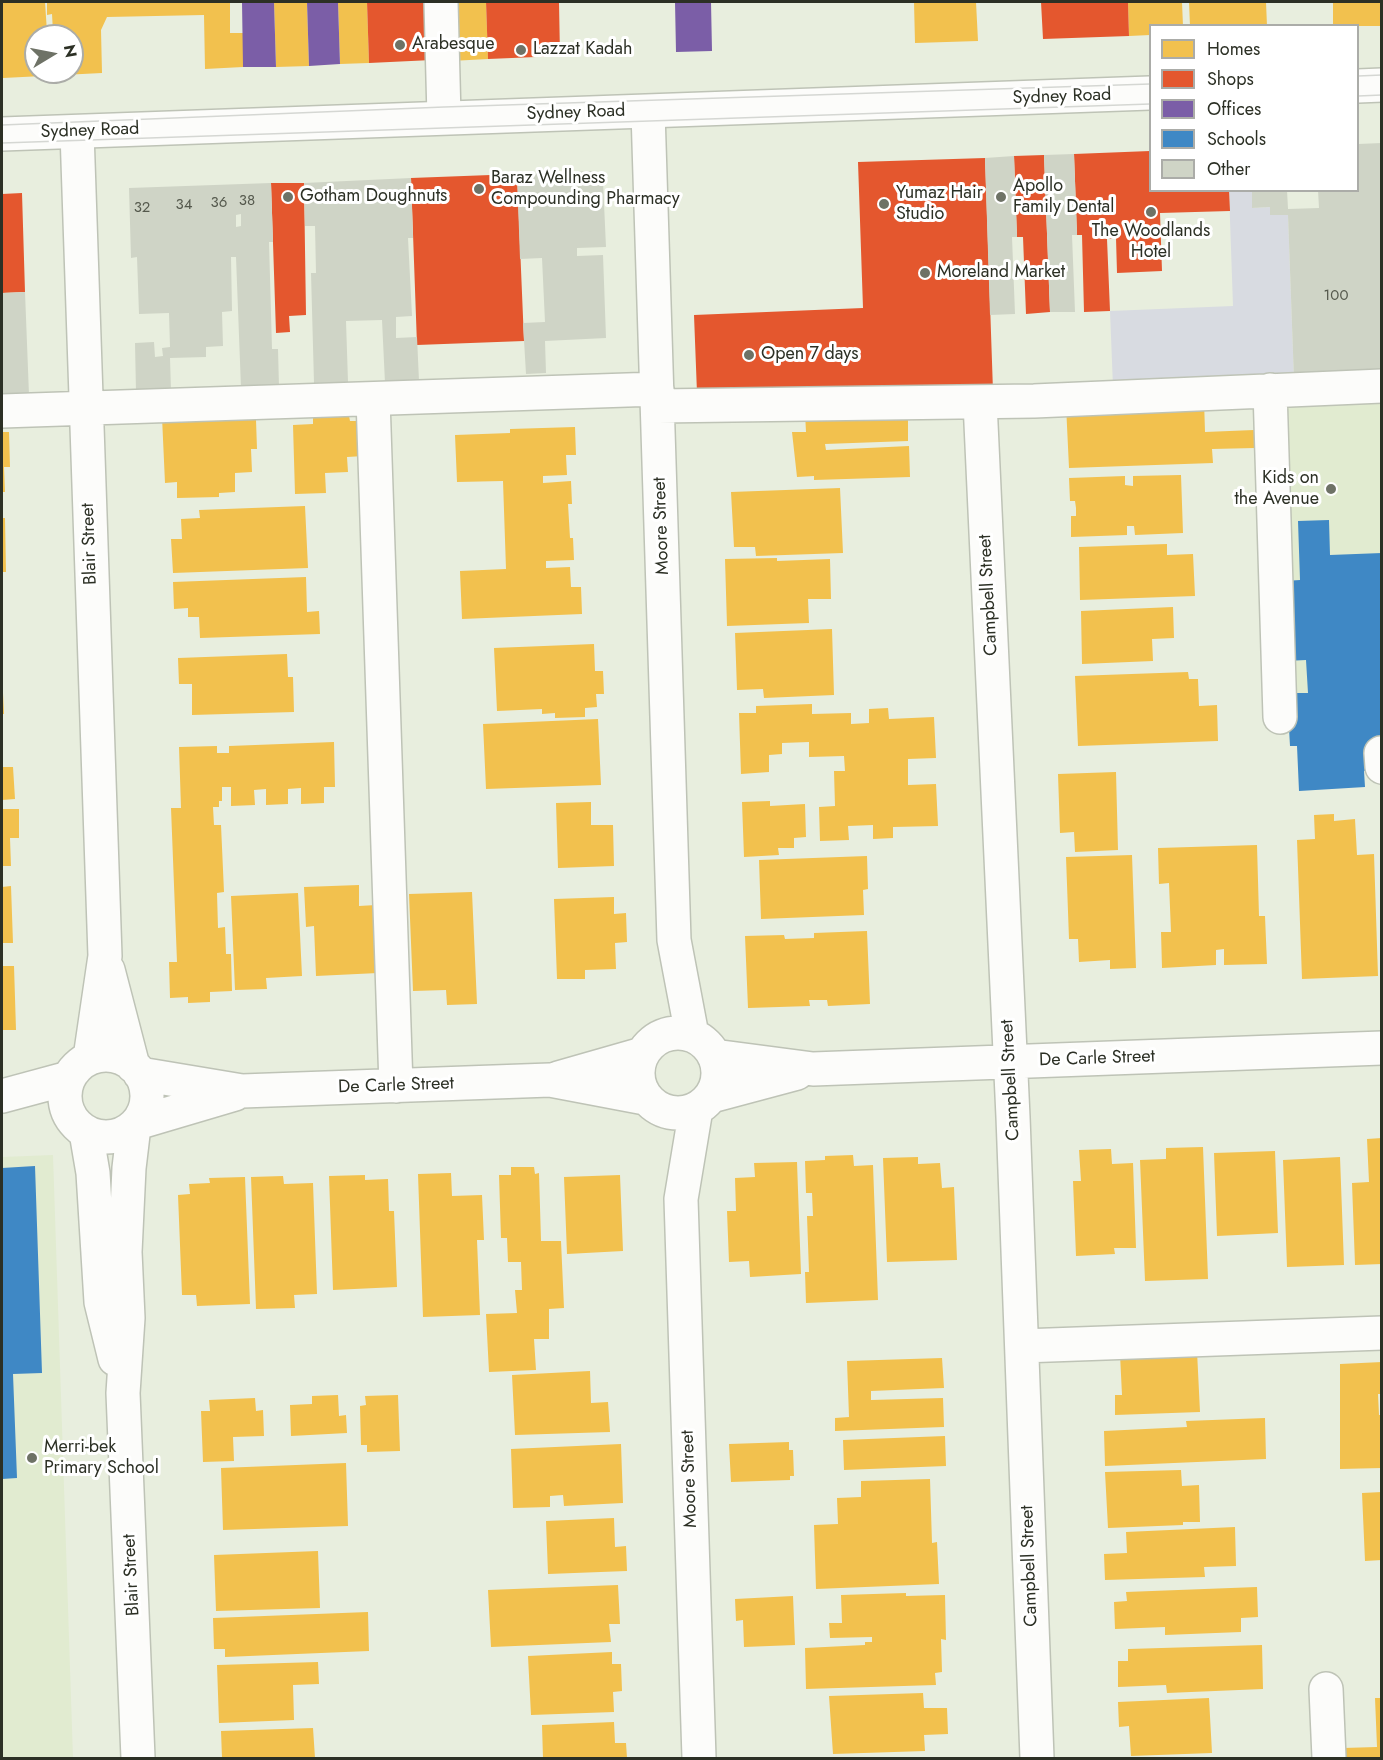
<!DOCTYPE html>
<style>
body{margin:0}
#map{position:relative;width:1383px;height:1760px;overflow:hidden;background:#e8eede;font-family:Jost,sans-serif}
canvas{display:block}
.frame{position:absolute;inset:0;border:3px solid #2c3025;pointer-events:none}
.legend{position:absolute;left:1149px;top:24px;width:210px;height:168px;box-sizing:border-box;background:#fff;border:2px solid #abaca8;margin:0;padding:8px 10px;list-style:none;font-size:18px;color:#2c3025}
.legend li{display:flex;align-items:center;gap:12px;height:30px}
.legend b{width:30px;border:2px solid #abaca8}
.north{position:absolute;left:24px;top:24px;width:60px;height:60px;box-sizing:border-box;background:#fff;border:2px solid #abaca8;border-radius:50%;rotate:80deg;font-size:16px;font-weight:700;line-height:24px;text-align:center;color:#2c3025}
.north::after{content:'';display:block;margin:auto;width:21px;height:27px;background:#6e7266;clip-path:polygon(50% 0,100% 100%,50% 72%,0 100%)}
</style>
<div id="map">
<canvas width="1383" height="1760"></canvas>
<div class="frame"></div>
<ul class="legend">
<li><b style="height:16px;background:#f2c14e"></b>Homes</li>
<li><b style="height:16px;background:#e4572e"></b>Shops</li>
<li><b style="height:16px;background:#7b5ea7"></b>Offices</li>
<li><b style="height:16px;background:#3f88c5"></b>Schools</li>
<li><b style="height:16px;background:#cfd4c6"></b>Other</li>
</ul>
<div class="north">N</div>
</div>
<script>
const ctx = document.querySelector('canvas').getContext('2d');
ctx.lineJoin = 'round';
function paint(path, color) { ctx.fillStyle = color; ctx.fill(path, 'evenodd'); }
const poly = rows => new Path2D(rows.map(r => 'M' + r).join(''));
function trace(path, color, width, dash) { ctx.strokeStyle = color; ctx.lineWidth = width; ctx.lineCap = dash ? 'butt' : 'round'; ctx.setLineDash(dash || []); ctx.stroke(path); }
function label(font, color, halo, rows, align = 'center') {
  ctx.font = font + ' Jost,sans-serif'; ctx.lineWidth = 6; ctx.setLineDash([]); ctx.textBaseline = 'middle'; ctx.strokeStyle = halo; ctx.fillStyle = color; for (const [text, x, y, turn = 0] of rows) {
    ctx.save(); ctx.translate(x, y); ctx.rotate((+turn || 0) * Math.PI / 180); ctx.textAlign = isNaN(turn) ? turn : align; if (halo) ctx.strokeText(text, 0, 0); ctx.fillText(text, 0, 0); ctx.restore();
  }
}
const built = poly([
 [1381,394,1381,743,1290,746,1277,397],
 [53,1155,73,1758,2,1758,2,1157]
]);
const green = poly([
 [1229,191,1252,191,1252,208,1270,207,1271,215,1288,215,1294,380,1113,387,1110,311,1233,306]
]);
const homes = poly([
 [2,2,45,2,47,32,53,32,52,14,47,15,47,2,230,2,230,33,243,33,243,67,205,69,204,15,107,17,101,30,102,73,3,78],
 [36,36,72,36,72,72,36,72],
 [274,2,307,2,309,66,276,67],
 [338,2,367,2,369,63,340,64],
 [450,2,486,2,488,59,451,61],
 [914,2,976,2,978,41,915,43],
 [1128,2,1182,2,1183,26,1150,26,1150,35,1129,36],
 [1189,2,1266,2,1267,26,1190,26],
 [1333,2,1382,2,1382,26,1333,26],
 [1204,400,1205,432,1254,430,1255,448,1212,449,1213,463,1069,468,1066,405],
 [908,410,908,441,825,444,826,450,909,446,910,477,814,480,814,476,797,477,792,432,806,432,805,413],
 [249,416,250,420,256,420,257,449,251,449,252,472,235,473,235,492,219,493,219,497,177,498,177,482,165,483,162,417],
 [349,416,350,421,363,421,364,456,347,457,348,472,325,473,326,493,295,494,293,425,313,424,313,418],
 [575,427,576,455,566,455,567,475,543,476,543,483,571,481,572,504,568,504,570,538,573,538,574,560,546,561,546,568,570,567,571,587,581,587,582,614,462,619,460,571,506,569,503,481,457,482,455,435,510,433,510,429],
 [2,432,9,432,10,467,4,467,5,492,2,492],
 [1181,475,1183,533,1135,535,1134,526,1127,526,1127,535,1071,537,1071,516,1076,516,1076,508,1075,501,1070,501,1069,478,1125,476,1125,485,1133,486,1133,476],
 [840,488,843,553,756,556,755,547,734,547,731,492],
 [305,506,308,568,173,573,171,539,182,539,181,519,200,518,199,510],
 [2,518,5,518,6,572,2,572],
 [1167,544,1167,555,1193,554,1195,596,1080,600,1079,547],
 [777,558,777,561,830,559,831,599,808,599,809,623,727,626,725,559],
 [306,577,307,612,319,611,320,634,200,638,199,617,188,617,188,608,174,609,173,582],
 [1173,607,1174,638,1152,639,1153,661,1082,664,1081,611],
 [832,629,834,695,764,698,763,689,737,690,735,633],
 [594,644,595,671,603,671,604,694,596,694,597,707,585,708,585,717,555,718,555,713,542,714,542,709,497,711,494,648],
 [287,654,288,677,293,677,294,712,192,715,192,684,179,684,178,658],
 [1188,672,1189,679,1198,679,1199,706,1217,705,1218,741,1078,746,1075,676],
 [2,693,3,693,4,714,2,714],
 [812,704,812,714,851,713,851,724,869,723,869,709,888,708,889,719,934,717,936,758,908,759,908,785,936,784,938,826,893,827,893,838,873,839,873,825,848,826,849,840,820,841,819,807,835,806,834,771,845,771,844,756,809,757,809,742,782,743,782,754,769,755,769,772,741,774,739,713,756,713,756,706],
 [598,719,601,785,486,789,483,724],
 [334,742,335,787,324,787,324,803,301,804,301,788,288,789,288,804,266,805,266,789,254,790,255,805,231,806,231,787,222,787,222,801,219,801,219,807,213,807,214,825,221,825,224,892,217,893,218,928,225,927,226,954,231,954,232,991,210,992,210,1002,188,1003,188,997,170,998,169,962,177,962,171,808,181,808,179,747,217,746,217,753,229,753,229,746],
 [2,767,13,767,15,799,2,800],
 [1116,772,1118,850,1075,852,1074,832,1060,833,1058,774],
 [770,801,770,806,805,804,806,837,794,838,794,848,778,848,779,855,744,857,742,802],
 [591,802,591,825,613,825,614,866,558,868,556,803],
 [2,809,19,809,19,838,10,838,11,866,2,866],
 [1334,814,1334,821,1355,819,1357,855,1374,854,1378,976,1302,979,1297,840,1315,839,1314,815],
 [1257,845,1259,916,1265,916,1267,964,1224,965,1224,949,1216,950,1216,965,1162,968,1161,932,1171,932,1169,883,1159,884,1158,848],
 [1132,855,1136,968,1110,969,1110,960,1079,962,1078,939,1069,939,1066,857],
 [867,856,868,889,863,890,864,915,761,919,759,860],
 [359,885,359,906,376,905,378,973,316,976,314,926,306,927,304,887],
 [11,886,13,943,2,943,2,887],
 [472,892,477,1004,447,1005,446,990,413,991,409,894],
 [298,893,302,976,266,978,267,989,235,990,231,896],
 [614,897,614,914,626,913,627,942,615,943,616,969,585,970,585,979,557,979,554,899],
 [867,931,870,1004,828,1006,827,1000,809,1000,810,1006,748,1008,745,936,784,935,785,939,814,938,814,933],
 [2,966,14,966,16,1030,2,1030],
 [1382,1138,1382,1264,1355,1265,1352,1183,1369,1182,1367,1139],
 [1203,1147,1208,1279,1145,1281,1140,1160,1166,1159,1166,1148],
 [1111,1149,1112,1164,1133,1163,1136,1248,1114,1248,1115,1254,1076,1256,1073,1181,1081,1181,1079,1150],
 [1275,1151,1278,1233,1217,1236,1214,1153],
 [853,1155,854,1166,873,1165,878,1300,806,1303,805,1272,809,1272,807,1216,813,1216,812,1193,806,1193,805,1161,825,1160,825,1156],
 [918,1157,918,1164,940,1163,942,1188,954,1187,957,1260,887,1262,883,1158],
 [1340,1157,1344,1265,1287,1267,1283,1160],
 [797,1162,801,1274,750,1277,749,1261,729,1262,727,1211,736,1211,735,1178,755,1177,754,1163],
 [511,1167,534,1167,535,1174,539,1173,541,1241,561,1241,564,1308,549,1309,549,1339,534,1339,536,1370,489,1372,486,1314,517,1313,515,1290,522,1290,521,1262,508,1262,507,1238,501,1238,499,1175,511,1175],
 [451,1173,452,1196,482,1195,484,1240,477,1240,480,1315,423,1317,418,1174],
 [365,1175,365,1180,388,1179,389,1211,394,1211,397,1287,333,1290,329,1176],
 [620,1175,623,1251,567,1254,564,1177],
 [283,1176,284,1184,313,1183,317,1294,294,1295,295,1308,256,1309,251,1177],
 [245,1177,250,1304,197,1306,196,1295,182,1295,178,1195,190,1194,189,1184,210,1183,209,1178],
 [1197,1351,1200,1412,1115,1415,1115,1395,1122,1395,1120,1354],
 [942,1358,944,1388,871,1391,871,1400,943,1398,944,1427,835,1431,835,1418,849,1417,847,1361],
 [1382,1362,1382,1394,1378,1394,1379,1415,1382,1415,1382,1468,1340,1469,1340,1364],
 [590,1371,591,1403,608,1402,610,1432,515,1435,512,1375],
 [338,1395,339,1416,346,1415,347,1433,291,1436,290,1405,312,1404,312,1396],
 [398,1395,400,1451,367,1452,367,1445,361,1445,360,1406,366,1405,365,1396],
 [255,1398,256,1411,263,1410,264,1436,233,1437,234,1461,203,1462,201,1411,210,1411,209,1400],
 [1265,1418,1266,1459,1105,1466,1104,1431,1187,1427,1186,1421],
 [945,1436,946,1466,844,1470,843,1440],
 [789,1442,789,1450,793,1450,794,1476,790,1476,790,1480,731,1482,729,1444],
 [621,1444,623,1503,564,1506,563,1495,550,1496,550,1507,513,1508,511,1449],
 [346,1463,348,1526,223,1530,221,1468],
 [1181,1470,1182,1486,1199,1485,1200,1522,1183,1522,1183,1525,1108,1528,1105,1472],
 [930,1479,932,1543,937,1542,939,1584,816,1589,814,1525,838,1524,837,1498,861,1497,861,1481],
 [1382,1492,1382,1560,1365,1561,1362,1493],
 [614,1518,615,1547,626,1546,627,1571,548,1574,546,1521],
 [1235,1527,1236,1566,1204,1567,1205,1577,1105,1580,1104,1554,1127,1553,1126,1532],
 [318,1551,320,1608,216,1611,214,1555],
 [618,1585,620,1624,609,1624,611,1642,491,1647,488,1590],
 [1257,1587,1258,1617,1241,1618,1241,1632,1165,1635,1165,1627,1115,1629,1114,1602,1127,1601,1126,1592],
 [906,1593,906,1596,945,1595,946,1640,941,1639,942,1672,935,1673,936,1685,806,1689,805,1648,865,1645,865,1642,872,1642,872,1637,830,1638,829,1623,842,1623,841,1595],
 [793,1596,795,1645,744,1647,743,1620,736,1621,735,1599],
 [368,1612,369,1651,225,1657,225,1649,214,1649,213,1618],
 [1262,1645,1263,1689,1167,1693,1166,1685,1118,1687,1118,1661,1128,1661,1128,1649],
 [612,1652,612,1664,621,1664,622,1691,613,1692,614,1712,531,1715,528,1656],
 [318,1662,319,1684,293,1685,294,1720,219,1723,217,1665],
 [923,1693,924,1708,947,1708,948,1734,924,1735,925,1751,833,1754,829,1696],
 [1209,1698,1212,1753,1131,1756,1129,1726,1119,1727,1118,1702],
 [1375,1698,1382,1698,1382,1758,1344,1758,1343,1748,1377,1747],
 [614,1722,615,1743,626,1743,627,1758,543,1758,542,1725],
 [313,1728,315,1758,222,1758,221,1731]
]);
const shops = poly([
 [367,2,430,2,432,60,369,63],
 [486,2,559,2,560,56,488,59],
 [1041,2,1128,2,1129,36,1043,39],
 [1150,151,1150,190,1229,190,1230,211,1160,213,1162,271,1117,273,1116,238,1107,239,1110,311,1084,312,1082,235,1077,235,1074,154],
 [1044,155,1050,312,1026,314,1023,237,1017,237,1014,156],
 [985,158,993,391,697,393,694,315,863,308,858,162],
 [517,174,524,341,417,345,411,178],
 [271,183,304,183,306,315,289,316,290,332,276,333],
 [22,193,25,292,2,293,2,194]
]);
const offices = poly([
 [242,2,274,2,276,67,243,67],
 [307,2,338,2,340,64,309,66],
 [675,2,711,2,712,51,676,52]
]);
const schools = poly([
 [1329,520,1330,555,1382,553,1382,743,1368,744,1368,770,1364,771,1365,787,1299,791,1297,746,1290,746,1287,693,1308,693,1306,660,1286,661,1284,581,1300,580,1298,521],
 [35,1166,42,1373,13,1374,17,1478,2,1479,2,1168]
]);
const building = poly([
 [1382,143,1382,377,1294,380,1288,215,1270,215,1270,207,1252,208,1252,190,1287,190,1288,209,1319,208,1318,190,1358,190,1358,144],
 [1074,154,1077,235,1072,235,1075,312,1050,312,1044,155],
 [1014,156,1017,237,1012,237,1015,314,990,315,985,158],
 [591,171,603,182,606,247,577,248,577,256,603,255,606,338,545,341,546,373,526,374,523,323,545,322,542,258,520,259,517,174],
 [411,178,413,238,408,238,412,316,396,317,396,338,417,337,419,381,385,383,382,320,346,321,348,382,314,383,311,273,316,273,315,226,305,226,304,183],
 [271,183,273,242,269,242,272,349,278,349,279,387,241,388,236,257,231,257,232,311,222,312,223,346,206,347,206,357,170,358,171,391,136,392,135,343,154,342,155,357,163,356,162,348,170,347,169,313,139,314,137,257,131,258,129,188],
 [241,214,241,226,236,227,236,215],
 [25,292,29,395,2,396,2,293]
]);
const minor = poly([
 [441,2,444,117],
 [648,112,674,940,692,1035],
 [77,132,105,956,90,1058],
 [1270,390,1280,717],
 [373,399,396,1086],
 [980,402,1013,1117,1037,1758],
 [658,406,1034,401,1382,386],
 [2,411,657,389],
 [1381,753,1382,767],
 [108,970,133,1066],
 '638 1073a40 40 0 1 1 80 0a40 40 0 1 1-80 0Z',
 '65 1096a41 41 0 1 1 82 0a41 41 0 1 1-82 0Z',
 [714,1056,813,1069,1382,1048],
 [140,1074,242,1091,550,1080,645,1098],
 [558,1078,642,1054],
 [2,1096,69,1078],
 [711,1096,797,1073],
 [696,1109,681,1199,699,1758],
 [137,1123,235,1094],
 [134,1126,129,1168,125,1252,128,1318,123,1393,138,1758],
 [86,1132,93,1173,101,1302,115,1359],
 [1022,1346,1382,1333],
 [1326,1689,1329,1758]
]);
const highway = poly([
 [1358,86,1382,85],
 [2,134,1150,93]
]);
const tram = poly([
 [1358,76,1382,75],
 [1358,96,1382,95],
 [2,125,444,107,1150,84],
 [2,143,1150,104]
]);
const markers = [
 [400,45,6,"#6e7266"],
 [521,50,6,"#6e7266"],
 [479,189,6,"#6e7266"],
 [288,197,6,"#6e7266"],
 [1001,197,6,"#6e7266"],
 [884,204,6,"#6e7266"],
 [1151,212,6,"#6e7266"],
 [925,273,6,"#6e7266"],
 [749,355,6,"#6e7266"],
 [1331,489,6,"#6e7266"],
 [32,1458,6,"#6e7266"]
];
const numberNames = [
 ["38",247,201],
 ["36",219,203],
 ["34",184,205],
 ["32",142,208],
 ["100",1336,296]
];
const poiNames = [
 ["Arabesque",412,45],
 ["Lazzat Kadah",533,50],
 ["Baraz Wellness",491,179],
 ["Compounding Pharmacy",491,200],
 ["Apollo",1013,187],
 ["Family Dental",1013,208],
 ["Yumaz Hair",896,194],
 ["Studio",896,215],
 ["Gotham Doughnuts",300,197],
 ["The Woodlands",1151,232,"center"],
 ["Hotel",1151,253,"center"],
 ["Moreland Market",937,273],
 ["Open 7 days",761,355],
 ["Kids on",1319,479,"right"],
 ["the Avenue",1319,500,"right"],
 ["Merri-bek",44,1448],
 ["Primary School",44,1469]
];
const streetNames = [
 ["Sydney Road",1062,97,-2],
 ["Sydney Road",576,113,-2],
 ["Sydney Road",90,131,-2],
 ["Moore Street",662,526,-92],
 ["Blair Street",90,544,-92],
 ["Campbell Street",989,595,-93],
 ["De Carle Street",1097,1059,-2],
 ["Campbell Street",1011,1080,-93],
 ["De Carle Street",396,1086,-2],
 ["Moore Street",690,1479,-92],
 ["Campbell Street",1030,1566,-92],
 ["Blair Street",132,1575,-93]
];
paint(built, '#e1ebd0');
paint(green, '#d8dbe1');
paint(homes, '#f2c14e');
paint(shops, '#e4572e');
paint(offices, '#7b5ea7');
paint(schools, '#3f88c5');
paint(building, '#cfd4c6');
trace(minor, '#bec3b6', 36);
trace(highway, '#bec3b6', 36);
trace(minor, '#fcfcfa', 33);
trace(highway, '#fcfcfa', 33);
trace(tram, '#d5d7d3', 1.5);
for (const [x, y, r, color] of markers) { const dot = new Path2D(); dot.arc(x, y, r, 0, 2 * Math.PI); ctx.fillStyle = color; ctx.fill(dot); trace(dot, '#fff', 2); }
label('15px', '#55594d', null, numberNames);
label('18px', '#2c3025', '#fff', poiNames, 'left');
label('18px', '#2c3025', '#fff', streetNames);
</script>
